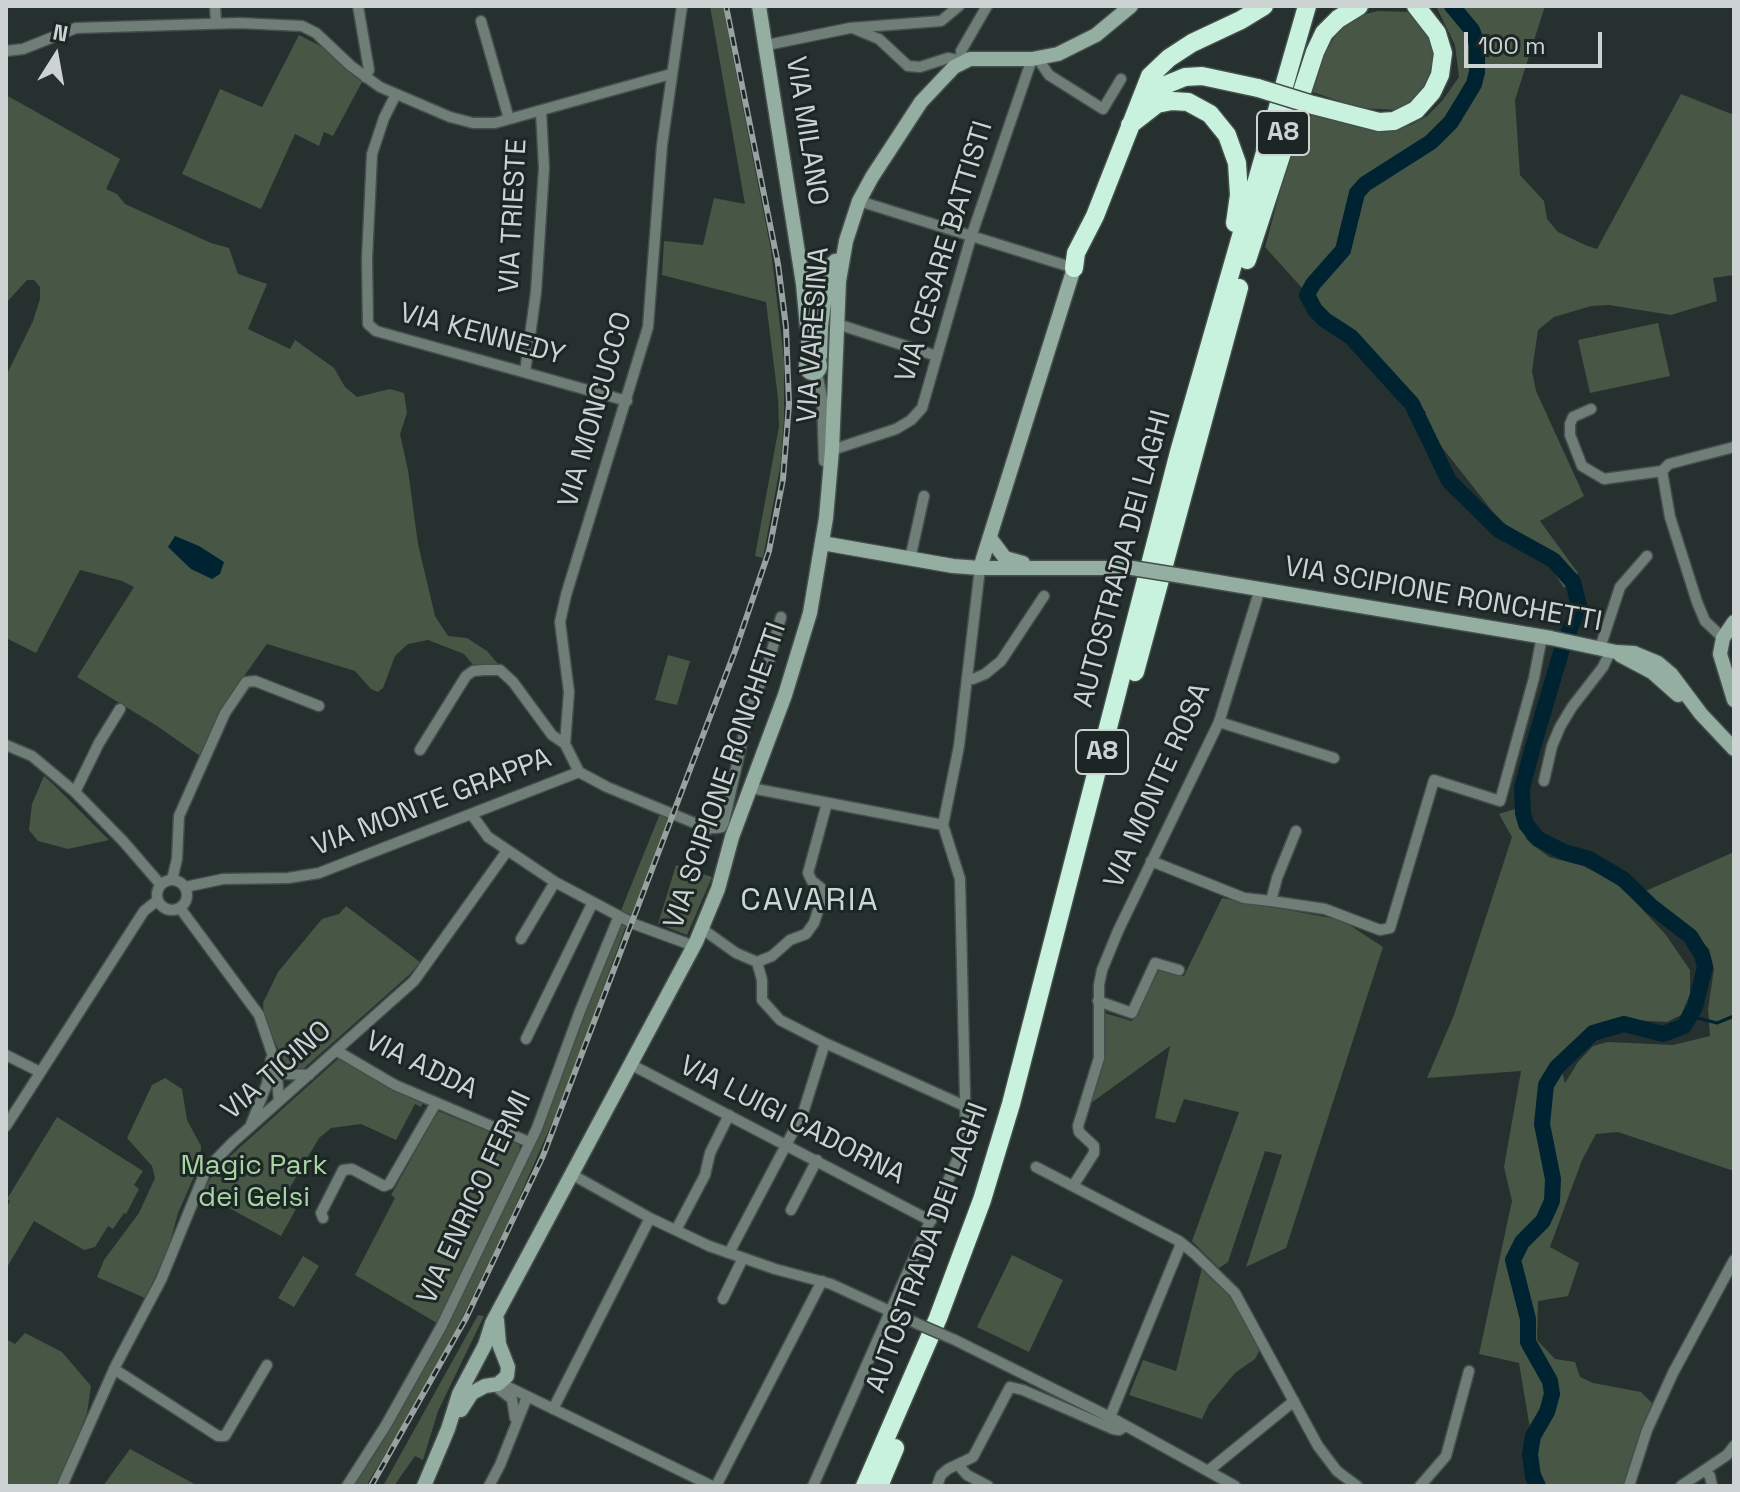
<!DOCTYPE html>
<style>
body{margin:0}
#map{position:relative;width:1740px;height:1492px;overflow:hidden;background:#26312f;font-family:"Space Grotesk",sans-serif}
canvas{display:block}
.frame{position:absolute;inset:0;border:8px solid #ccd3d2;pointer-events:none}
.north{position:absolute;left:16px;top:16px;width:80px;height:80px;-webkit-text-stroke:6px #1c2725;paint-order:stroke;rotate:11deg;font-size:22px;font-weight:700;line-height:32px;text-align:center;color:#ccd3d2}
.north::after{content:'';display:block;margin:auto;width:28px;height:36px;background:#ccd3d2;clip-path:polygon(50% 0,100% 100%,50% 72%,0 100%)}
.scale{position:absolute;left:1464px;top:32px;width:138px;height:36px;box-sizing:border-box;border:4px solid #ccd3d2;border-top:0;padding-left:10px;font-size:24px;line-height:28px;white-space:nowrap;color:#ccd3d2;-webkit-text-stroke:6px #1c2725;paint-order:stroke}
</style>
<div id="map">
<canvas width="1740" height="1492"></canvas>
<div class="frame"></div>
<div class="north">N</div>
<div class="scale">100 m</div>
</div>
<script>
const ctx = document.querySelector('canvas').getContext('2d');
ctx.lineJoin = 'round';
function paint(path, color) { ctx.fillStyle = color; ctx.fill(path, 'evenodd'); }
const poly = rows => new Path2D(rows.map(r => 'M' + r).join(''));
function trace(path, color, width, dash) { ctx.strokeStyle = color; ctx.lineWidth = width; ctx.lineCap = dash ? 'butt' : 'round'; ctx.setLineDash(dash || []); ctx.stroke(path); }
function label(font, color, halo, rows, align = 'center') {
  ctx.font = font + ' "Space Grotesk",sans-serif'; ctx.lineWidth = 6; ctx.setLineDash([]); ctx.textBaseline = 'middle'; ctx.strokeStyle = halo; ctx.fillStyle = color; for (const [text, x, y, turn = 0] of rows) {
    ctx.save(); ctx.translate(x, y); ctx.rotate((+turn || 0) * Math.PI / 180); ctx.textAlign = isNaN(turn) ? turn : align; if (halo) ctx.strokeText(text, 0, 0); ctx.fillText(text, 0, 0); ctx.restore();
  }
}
const green = poly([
 [710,6,723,6,726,22,771,250,784,359,784,419,781,462,763,558,755,556,779,426,778,398,766,302,662,275,664,241,703,245,714,198,745,204],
 [1436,6,1545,6,1515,100,1520,175,1544,201,1547,219,1558,232,1585,245,1597,249,1681,94,1734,115,1734,275,1713,278,1717,301,1671,315,1609,305,1591,306,1554,317,1538,330,1532,371,1536,391,1584,496,1540,521,1578,573,1564,588,1553,571,1493,512,1422,422,1426,412,1321,309,1265,247,1299,122,1318,112,1385,131,1411,125,1427,116,1442,101,1459,77,1455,45],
 [1378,11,1407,12,1426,26,1434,53,1428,78,1414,101,1398,110,1359,108,1310,91,1319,63,1337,33,1357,16],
 [299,35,328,50,362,82,333,136,324,132,319,146,295,134,261,209,182,174,220,89,262,107],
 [6,95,120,159,106,189,117,194,125,204,211,243,229,248,238,274,267,284,248,329,290,349,295,340,334,368,345,387,357,397,390,389,404,393,407,413,400,434,408,470,418,544,435,616,448,636,467,638,487,651,504,671,485,665,474,666,464,654,428,640,408,644,395,656,383,688,378,692,371,689,355,671,267,644,219,711,200,756,157,726,77,677,134,587,122,581,80,570,36,653,6,638,6,376,33,321,40,299,40,287,34,280,27,280,6,303],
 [1658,323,1670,376,1590,393,1578,340],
 [668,655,690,661,677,705,655,700],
 [44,776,53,784,109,840,68,849,38,841,29,830,32,804],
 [1515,809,1527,840,1549,857,1583,866,1619,884,1666,935,1690,970,1690,994,1681,1015,1667,1022,1612,1019,1586,1032,1558,1057,1565,1083,1578,1062,1593,1046,1608,1042,1673,1045,1710,1036,1708,1009,1714,969,1709,949,1674,914,1641,893,1734,852,1734,1171,1618,1132,1596,1134,1582,1160,1550,1247,1579,1263,1568,1296,1538,1301,1537,1340,1555,1359,1575,1362,1580,1377,1593,1383,1641,1392,1652,1403,1623,1486,1546,1486,1535,1458,1519,1363,1479,1354,1512,1201,1504,1167,1521,1071,1427,1078,1454,1015,1512,837,1499,814],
 [659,816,669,816,630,919,620,913],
 [676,865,712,877,687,935,658,924],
 [1222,898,1342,920,1383,947,1286,1248,1246,1267,1282,1155,1265,1151,1228,1262,1219,1268,1192,1241,1239,1112,1184,1099,1175,1123,1155,1118,1170,1046,1091,1103,1105,1058,1104,1013,1132,1021,1159,970,1184,976],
 [346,906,420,962,409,975,302,1070,285,1064,264,1017,263,1003,278,972,322,919,339,914],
 [620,923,626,926,578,1057,556,1114,508,1223,461,1320,411,1412,366,1486,354,1486,375,1454,413,1386,491,1238,552,1101,582,1016],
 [338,1059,424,1101,421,1107,415,1104,396,1140,361,1124,331,1128,319,1138,282,1201,296,1209,281,1236,201,1193,218,1167],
 [165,1078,182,1089,187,1120,201,1146,200,1163,178,1213,168,1250,145,1298,97,1277,104,1260,139,1213,155,1178,152,1166,127,1138,152,1085],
 [438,1111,519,1144,520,1149,437,1323,355,1275,395,1198,391,1195],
 [57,1117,143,1171,134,1185,139,1189,126,1214,124,1213,113,1229,108,1226,95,1247,84,1250,34,1221,6,1269,6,1208,10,1201,7,1199],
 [1012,1255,1063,1280,1029,1352,977,1327],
 [303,1256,319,1266,294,1307,278,1298],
 [1202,1268,1233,1296,1261,1348,1255,1359,1235,1373,1209,1404,1202,1419,1129,1395,1143,1360,1176,1371],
 [478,1315,484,1316,438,1411,423,1460,415,1456,394,1486,383,1486],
 [25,1333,62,1352,91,1386,87,1413,57,1486,6,1486,6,1339,15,1344],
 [130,1449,198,1486,103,1486]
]);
const water = poly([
 [175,536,199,546,224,562,220,574,212,579,191,569,168,547]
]);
const stream = poly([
 [1690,1016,1717,1023,1734,1016]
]);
const river = poly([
 [1452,6,1472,30,1477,44,1477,72,1474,84,1451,122,1431,142,1365,184,1357,193,1343,250,1313,284,1307,295,1315,310,1325,320,1351,337,1412,404,1449,481,1499,530,1553,560,1573,582,1579,606,1562,649,1533,747,1522,788,1523,813,1526,824,1538,839,1564,852,1589,859,1623,879,1651,906,1690,936,1702,955,1705,967,1695,1007,1684,1026,1663,1034,1624,1024,1593,1033,1557,1067,1546,1085,1542,1124,1553,1179,1552,1201,1543,1221,1522,1242,1513,1260,1528,1319,1528,1342,1550,1381,1552,1394,1547,1412,1533,1436,1530,1454,1533,1477,1538,1486]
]);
const street = poly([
 [215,6,216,23],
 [358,6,369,70,365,77],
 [481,21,509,119],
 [855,29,879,39,908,66,920,67,948,58,963,61,961,51,987,6],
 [767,45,850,28,941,21,959,6],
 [6,51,23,49,76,28,239,23,302,26,316,33,351,66,380,87,450,117,473,123,495,123,671,74],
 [1038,59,1049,75,1103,109,1121,79],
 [396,94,384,118,372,154,367,259,368,324,376,331,627,401],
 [859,201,1074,268],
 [837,324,937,356],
 [525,372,536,292,544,168,541,111],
 [817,372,822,398,824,461,830,464],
 [1591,409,1573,417,1570,424,1570,435,1582,466,1604,479,1662,471],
 [832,450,896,429,911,420,922,408,971,237,1032,59],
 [1662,471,1670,517,1697,602,1705,621,1723,638],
 [1662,471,1669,464,1734,447],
 [910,559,924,496],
 [1600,648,1620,587,1647,556],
 [967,678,973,679,985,674,1001,661,1044,596],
 [1219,722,1334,758],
 [6,745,32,756,75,792,123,841,161,885],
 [420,750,466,676,473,671,484,670,500,670,513,682,552,735,565,744],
 [579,772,565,744,569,692,560,622,566,595,648,327,662,145,682,6],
 [579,772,607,787,709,829],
 [1544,781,1552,746,1560,727,1572,707,1603,667,1611,650],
 [751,788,943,825],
 [75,792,99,743,120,709],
 [472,815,488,837,555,882,634,924,694,946],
 [705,828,717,828,722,827,724,822,748,715,769,661,781,617],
 [1151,861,1244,898,1271,901,1277,878,1296,831],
 [172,880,177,859,179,816,225,713,246,682,255,681,319,706],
 '157 895a15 15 0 1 1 30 0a15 15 0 1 1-30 0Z',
 [185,887,223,879,288,878,319,873,579,772],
 [1271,901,1325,909,1380,930,1390,928,1434,780,1500,801,1534,678,1542,636],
 [180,908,259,1015,276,1065,279,1101],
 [701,928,736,953,757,962,762,980,762,1000,780,1020,825,1043,967,1107],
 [521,939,555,882],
 [757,962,772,956,790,940,806,934,814,923,820,904,821,888,812,881,808,873,827,803],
 [1098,1001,1132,1013,1155,963,1179,970],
 [526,1039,593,902],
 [337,1051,395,1085,529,1142],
 [6,1055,40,1072],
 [630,1064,931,1221],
 [276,1065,287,1074,309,1075],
 [6,1126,144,911,158,900],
 [250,1127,267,1084,271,1059],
 [1036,1167,1179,1241,1195,1254,1235,1293,1318,1446,1337,1471,1357,1486],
 [571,1174,650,1218,709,1246,775,1269,831,1284,918,1324],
 [1073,1186,1094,1153,1094,1146,1079,1132,1078,1126,1099,1058,1099,985,1102,970,1118,931,1219,722,1260,589],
 [791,1210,817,1160],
 [323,1218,321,1213,343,1170,352,1169,384,1186,389,1184,436,1103],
 [676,1230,705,1175,710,1153,729,1115],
 [729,1253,803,1113,825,1043],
 [723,1299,743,1258],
 [955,1340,1110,1417,1235,1486],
 [114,1369,218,1436,225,1436,267,1365],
 [500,1383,712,1486],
 [499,1389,512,1399,515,1418],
 [553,1409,650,1218],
 [1110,1417,1181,1244],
 [958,1465,967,1475,988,1486],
 [1208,1471,1294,1401],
 [1705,1471,1710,1476,1712,1486],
 [62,1486,116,1365,161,1280,206,1170,232,1143,414,981,507,851],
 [347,1486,386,1425,441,1327,537,1128,580,1011,619,916],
 [489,1486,500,1465,527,1397],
 [716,1486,822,1281],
 [813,1486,966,1140,960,879,943,825,959,746,980,568],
 [937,1486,941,1475,948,1469,973,1457,1010,1387,1023,1390,1113,1429,1119,1430,1126,1426],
 [1420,1486,1446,1456,1469,1371],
 [1629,1486,1647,1430,1673,1373,1734,1260],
 [1681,1486,1727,1455,1734,1446]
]);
const secondary = poly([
 [759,6,803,284,810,359],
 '806 366a7 7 0 1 1 14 0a7 7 0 1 1-14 0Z',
 [817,360,820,356,821,327,827,279,830,266,835,261,842,260],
 [990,538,1005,558,1023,563],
 [822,543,953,566,980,568,1132,568],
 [980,568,1074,268],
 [1182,576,1551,638,1616,652,1634,653,1658,663,1671,674,1701,714,1734,749],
 [1734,622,1723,638,1720,654,1734,700],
 [1620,655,1652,672,1678,695],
 [461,1410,472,1393,485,1386,498,1384,507,1376,508,1367,499,1344,497,1320],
 [424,1486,448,1429,459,1394,485,1345,492,1323,696,942,718,889,732,837,785,695,810,613,826,518,832,450,839,281,846,241,859,201,872,177,921,102,954,67,970,59,1032,59,1058,54,1096,35,1131,6]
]);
const highway = poly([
 [1142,102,1153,90,1185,77,1202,76,1258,88],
 [1313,105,1379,122,1394,121,1416,110,1432,92,1440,75,1443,53,1437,33,1416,6],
 [1130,125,1157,104,1172,101,1188,102,1210,114,1227,135,1237,163,1239,195,1235,223],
 [1247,260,1315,52,1324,33,1338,19,1359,6],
 [1074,268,1076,253,1095,216,1150,76,1169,58,1192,43,1241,20,1264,6],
 [1135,672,1239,288],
 [865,1486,938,1318,982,1200,1011,1104,1179,452,1307,6],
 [879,1486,895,1448]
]);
const rail = poly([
 [371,1486,466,1318,543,1156,735,651,769,551,783,479,789,404,786,327,778,264,726,6]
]);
const streetBridge = poly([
 [918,1324,955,1340]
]);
const secondaryBridge = poly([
 [1132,568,1182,576]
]);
const highwayBridge = poly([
 [1258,88,1313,105]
]);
const shields = [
 [1283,133,52],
 [1102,752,52]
];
const shieldNames = [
 ["A8",1283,133],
 ["A8",1102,752]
];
const streetNames = [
 ["VIA MILANO",806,131,81],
 ["VIA TRIESTE",514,216,-87],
 ["VIA CESARE BATTISTI",945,252,-73],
 ["VIA KENNEDY",482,335,15],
 ["VIA VARESINA",814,335,-86],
 ["VIA MONCUCCO",596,410,-74],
 ["AUTOSTRADA DEI LAGHI",1123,559,-75],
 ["VIA SCIPIONE RONCHETTI",1443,595,10],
 ["VIA SCIPIONE RONCHETTI",726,776,-71],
 ["VIA MONTE ROSA",1158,786,-66],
 ["VIA MONTE GRAPPA",432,803,-21],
 ["VIA ADDA",421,1066,26],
 ["VIA TICINO",277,1071,-41],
 ["VIA LUIGI CADORNA",792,1121,27],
 ["VIA ENRICO FERMI",475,1198,-65],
 ["AUTOSTRADA DEI LAGHI",928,1248,-70]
];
const parkNames = [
 ["Magic Park",254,1166],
 ["dei Gelsi",254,1198]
];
const quarterNames = [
 ["CAVARIA",810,901]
];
paint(green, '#475645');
paint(water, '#002332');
trace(stream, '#002332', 3);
trace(river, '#002332', 16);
trace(street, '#444e4c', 13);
trace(secondary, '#444e4c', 17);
trace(highway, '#444e4c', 21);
trace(street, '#6f7f77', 10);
trace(secondary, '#94aea1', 14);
trace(highway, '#c9f2de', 18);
trace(rail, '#99a2a0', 6);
trace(rail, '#1c2725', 3, [9]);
trace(streetBridge, '#444e4c', 13, []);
trace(secondaryBridge, '#444e4c', 17, []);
trace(highwayBridge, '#444e4c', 21, []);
trace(streetBridge, '#6f7f77', 10);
trace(secondaryBridge, '#94aea1', 14);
trace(highwayBridge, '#c9f2de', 18);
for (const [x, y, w] of shields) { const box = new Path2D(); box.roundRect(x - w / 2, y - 22, w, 44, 6); ctx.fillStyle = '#1c2725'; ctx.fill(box); trace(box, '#ccd3d2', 2); }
label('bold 26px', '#ccd3d2', null, shieldNames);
label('28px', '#ccd3d2', '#1c2725', streetNames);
label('28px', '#a9d4a4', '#1c2725', parkNames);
ctx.letterSpacing = '2px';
label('32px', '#c9d7d5', '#1c2725', quarterNames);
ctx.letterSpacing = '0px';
</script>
